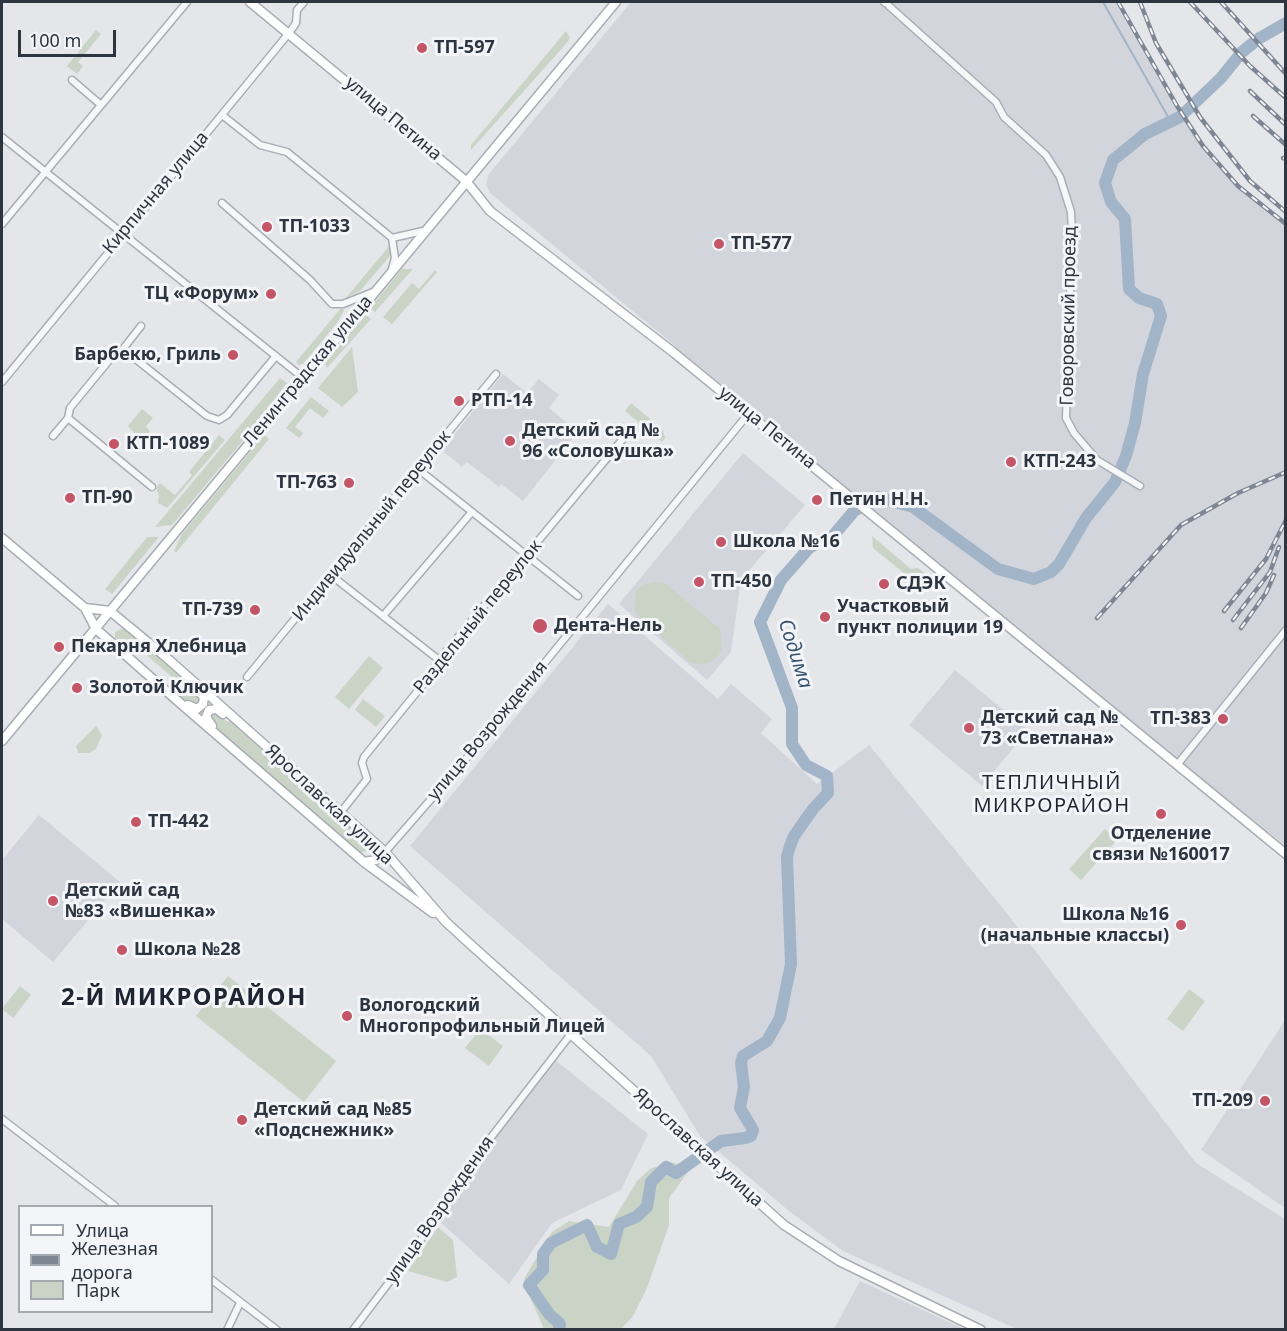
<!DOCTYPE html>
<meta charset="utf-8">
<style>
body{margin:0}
#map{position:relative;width:1287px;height:1331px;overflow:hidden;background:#e4e6ea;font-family:"Noto Sans",sans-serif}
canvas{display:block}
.frame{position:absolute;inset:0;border:3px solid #2d3541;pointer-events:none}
.legend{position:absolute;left:18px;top:1205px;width:195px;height:108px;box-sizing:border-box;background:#f3f5f8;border:2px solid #a4a8af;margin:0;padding:8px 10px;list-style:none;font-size:18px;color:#2d3541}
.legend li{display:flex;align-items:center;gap:12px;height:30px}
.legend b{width:30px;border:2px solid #a4a8af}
.scale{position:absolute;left:18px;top:30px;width:98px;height:27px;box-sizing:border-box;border:3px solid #2d3541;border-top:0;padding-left:8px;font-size:18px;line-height:21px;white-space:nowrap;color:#2d3541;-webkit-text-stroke:4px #f3f5f8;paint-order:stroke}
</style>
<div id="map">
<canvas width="1287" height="1331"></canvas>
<div class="frame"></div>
<ul class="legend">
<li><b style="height:8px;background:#fff"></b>Улица</li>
<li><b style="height:8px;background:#7f8693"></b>Железная дорога</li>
<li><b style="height:16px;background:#c9d4c6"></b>Парк</li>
</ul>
<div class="scale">100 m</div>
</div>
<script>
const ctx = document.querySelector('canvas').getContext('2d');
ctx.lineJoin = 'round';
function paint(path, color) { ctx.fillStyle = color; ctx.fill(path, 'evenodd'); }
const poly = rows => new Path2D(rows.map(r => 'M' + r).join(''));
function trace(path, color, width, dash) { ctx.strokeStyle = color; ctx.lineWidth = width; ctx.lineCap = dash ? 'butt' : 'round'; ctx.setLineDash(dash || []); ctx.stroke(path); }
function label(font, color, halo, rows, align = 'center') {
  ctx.font = font + ' "Noto Sans",sans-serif'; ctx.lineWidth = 6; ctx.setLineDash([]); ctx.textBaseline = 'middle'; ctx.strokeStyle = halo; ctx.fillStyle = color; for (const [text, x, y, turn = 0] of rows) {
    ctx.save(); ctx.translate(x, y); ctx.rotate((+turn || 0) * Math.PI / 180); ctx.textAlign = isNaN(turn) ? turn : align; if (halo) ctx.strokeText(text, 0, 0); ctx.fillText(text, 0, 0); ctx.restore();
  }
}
const built = poly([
 [631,2,1115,2,1174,105,1211,158,1245,193,1285,225,1285,625,1176,760,490,193,486,184,489,174],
 [503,374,527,393,539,379,559,395,549,408,578,432,523,501,501,484,499,487,467,462,462,467,442,450],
 [743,453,805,505,741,580,731,652,707,680,619,604],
 [608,604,718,699,731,684,772,719,761,733,817,784,869,745,1006,912,1196,1163,1285,1219,1285,1329,1017,1329,843,1251,789,1211,700,1136,651,1056,410,846],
 [1285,635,1285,845,1182,764],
 [955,670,1028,730,982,786,909,725],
 [39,815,120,882,53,962,2,919,2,860],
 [1285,1020,1285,1208,1201,1150],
 [555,1060,648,1134,621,1190,552,1223,509,1284,438,1220,464,1188,460,1184],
 [860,1281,964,1329,965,1329,834,1329]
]);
const green = poly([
 [96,30,101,34,78,62,83,66,77,74,67,66],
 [566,31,570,38,565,45,471,150,471,145],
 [390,245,390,256,361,290,345,299],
 [402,269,413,269,375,312,370,308],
 [435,270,437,272,392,324,383,317,412,283,419,289],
 [341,308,344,310,337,323,303,364,299,365,296,362],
 [365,314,371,319,327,368,325,362],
 [352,347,358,392,342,407,318,388],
 [280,378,287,383,251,431,172,525,155,527],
 [311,397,329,411,323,418,310,408,295,427,303,433,299,438,286,428],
 [631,403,663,430,665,438,662,442,625,411],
 [142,409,153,418,146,426,150,432,142,441,128,426],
 [219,435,225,440,167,508,158,503,159,496,156,488,160,483,175,495,192,475,189,472],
 [264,435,269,439,176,553,174,551,182,534],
 [872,536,911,569,918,568,930,577,921,587,873,548],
 [147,537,159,537,112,594,105,589],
 [654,582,666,584,720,629,722,647,719,655,712,661,702,664,691,663,637,615,634,608,636,591,643,585],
 [123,628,185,680,186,685,201,698,199,704,193,706,181,700,176,695,183,687,132,642,124,650,115,641,115,632],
 [369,656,383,668,349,709,335,697],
 [363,699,385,716,376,727,355,710],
 [216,712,226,721,234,722,371,845,369,850,360,853,225,738,224,734,210,721,210,713],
 [96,726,102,735,96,749,89,753,78,753,76,746],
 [1105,829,1117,840,1081,880,1069,869],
 [228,976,336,1061,304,1102,196,1016],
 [20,986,31,995,13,1018,2,1009],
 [1189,989,1205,1001,1183,1031,1167,1019],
 [480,1029,503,1046,489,1066,465,1048],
 [670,1162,678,1164,688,1172,669,1198,669,1225,647,1288,633,1316,621,1329,544,1329,524,1284,525,1277,552,1232,569,1221,609,1227,637,1181,650,1169],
 [438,1227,453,1240,457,1277,447,1282,408,1271]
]);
const stream = poly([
 [1103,2,1171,122]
]);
const river = poly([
 [559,1330,560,1324,549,1314,529,1285,543,1270,543,1254,551,1243,587,1225,597,1247,611,1254,619,1224,636,1217,647,1207,651,1182,666,1167,676,1173,721,1141,745,1138,751,1136,753,1130,740,1108,744,1087,741,1063,743,1056,767,1041,780,1018,791,964,787,857,790,846,794,836,813,809,828,793,827,776,806,765,792,744,792,708,760,622,781,580,810,547,832,537,854,511,878,497,913,507,998,569,1034,579,1051,572,1059,564,1086,518,1115,482,1126,456,1135,423,1143,374,1161,316,1157,304,1139,298,1129,289,1125,219,1111,202,1105,183,1113,160,1145,134,1180,117,1221,78,1242,52,1258,39,1286,23]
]);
const street = poly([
 [884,2,885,3],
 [889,6,996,102,1004,117,1046,155,1060,177,1071,212,1072,234,1066,418,1074,433,1097,460,1140,486],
 [72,80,101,105],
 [222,115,260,145,287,152,392,238,395,258,392,269],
 [2,137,302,377],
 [222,203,310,280,332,304,343,304,373,292],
 [2,224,187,2],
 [392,238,423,231],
 [123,349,207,416,219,420,227,415,276,356],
 [2,382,289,33,296,23,297,10,304,2],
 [68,418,152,487],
 [53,436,68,418,70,408,115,353,123,349,141,326],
 [418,469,578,596],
 [332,576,439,660],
 [383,616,471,513],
 [247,677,496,374],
 [1177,765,1286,630],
 [341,812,367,779,362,763,364,757,425,682,439,660,632,428],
 [385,852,466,759,749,413],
 [2,1119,115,1206],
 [212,1280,277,1330],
 [227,1330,240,1303],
 [353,1330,418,1244,465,1171,571,1034]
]);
const secondary = poly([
 [250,2,448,166,466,181,490,211,673,352,1286,854],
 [2,538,85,608,96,629,180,703,364,862,433,913],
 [85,608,110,611,167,658,385,852,446,922,470,944,784,1225,839,1261,981,1330],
 [188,705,197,709,203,704,204,697,197,690],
 [212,726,206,717,209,710,217,709,223,714],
 [2,741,616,2],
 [364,862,376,860,385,852]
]);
const rail = poly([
 [1118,2,1177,106,1203,146,1238,186,1286,224],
 [1140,2,1156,43,1200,117,1250,181,1286,212],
 [1190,2,1250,66,1286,98],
 [1221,2,1286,74],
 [1250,91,1286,125],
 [1253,116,1286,145],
 [1283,158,1286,159],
 [1224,611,1266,559,1286,520],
 [1097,618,1181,525,1238,493,1286,472],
 [1233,620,1270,572,1279,547],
 [1241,628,1266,593,1274,575]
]);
const markers = [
 [422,48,6,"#c35567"],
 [267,227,6,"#c35567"],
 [719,244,6,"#c35567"],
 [271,294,6,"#c35567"],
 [233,355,6,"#c35567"],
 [459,401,6,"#c35567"],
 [510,441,6,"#c35567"],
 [114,444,6,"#c35567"],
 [1011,462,6,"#c35567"],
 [349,483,6,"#c35567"],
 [70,498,6,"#c35567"],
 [817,500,6,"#c35567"],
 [721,542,6,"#c35567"],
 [699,582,6,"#c35567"],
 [884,584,6,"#c35567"],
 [255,610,6,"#c35567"],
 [825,617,6,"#c35567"],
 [540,626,8,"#c35567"],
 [59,647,6,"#c35567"],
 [77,688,6,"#c35567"],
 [1223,719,6,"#c35567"],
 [969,728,6,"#c35567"],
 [1161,814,6,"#c35567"],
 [136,822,6,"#c35567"],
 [53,901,6,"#c35567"],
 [1181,925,6,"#c35567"],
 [122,950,6,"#c35567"],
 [347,1016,6,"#c35567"],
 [1265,1101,6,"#c35567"],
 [242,1120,6,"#c35567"]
];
const poiNames = [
 ["ТП-597",434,48],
 ["ТП-1033",279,227],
 ["ТП-577",731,244],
 ["ТЦ «Форум»",259,294,"right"],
 ["Барбекю, Гриль",221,355,"right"],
 ["РТП-14",471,401],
 ["Детский сад №",522,431],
 ["96 «Соловушка»",522,452],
 ["КТП-1089",126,444],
 ["КТП-243",1023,462],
 ["ТП-763",337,483,"right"],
 ["ТП-90",82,498],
 ["Петин Н.Н.",829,500],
 ["Школа №16",733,542],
 ["ТП-450",711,582],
 ["СДЭК",896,584],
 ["Участковый",837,607],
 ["пункт полиции 19",837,628],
 ["ТП-739",243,610,"right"],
 ["Дента-Нель",554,626],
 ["Пекарня Хлебница",71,647],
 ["Золотой Ключик",89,688],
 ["Детский сад №",981,718],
 ["73 «Светлана»",981,739],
 ["ТП-383",1211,719,"right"],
 ["ТП-442",148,822],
 ["Отделение",1161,834,"center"],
 ["связи №160017",1161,855,"center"],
 ["Детский сад",65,891],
 ["№83 «Вишенка»",65,912],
 ["Школа №16",1169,915,"right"],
 ["(начальные классы)",1169,936,"right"],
 ["Школа №28",134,950],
 ["Вологодский",359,1006],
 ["Многопрофильный Лицей",359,1027],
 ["ТП-209",1253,1101,"right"],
 ["Детский сад №85",254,1110],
 ["«Подснежник»",254,1131]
];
const streetNames = [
 ["улица Петина",393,119,40],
 ["Кирпичная улица",156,193,-50],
 ["Говоровский проезд",1069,316,-89],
 ["Ленинградская улица",308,371,-50],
 ["улица Петина",767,428,39],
 ["Индивидуальный переулок",372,526,-51],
 ["Раздельный переулок",478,617,-51],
 ["улица Возрождения",488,731,-50],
 ["Ярославская улица",329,805,43],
 ["Ярославская улица",698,1148,42],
 ["улица Возрождения",440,1210,-55]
];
const waterNames = [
 ["Содима",795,654,72]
];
const neighbourhoodNames = [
 ["ТЕПЛИЧНЫЙ",1052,783],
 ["МИКРОРАЙОН",1052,806]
];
const districtNames = [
 ["2-Й МИКРОРАЙОН",184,998]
];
paint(built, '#d2d6dc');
paint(green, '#c9d4c6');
trace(stream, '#a2b4c7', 2);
trace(river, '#a2b4c7', 12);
trace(street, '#a9adb4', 9);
trace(secondary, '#a9adb4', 11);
trace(street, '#f6f7f9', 6);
trace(secondary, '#fff', 8);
trace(rail, '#7f8693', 4.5);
trace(rail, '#f3f5f8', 2, [7]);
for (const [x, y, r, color] of markers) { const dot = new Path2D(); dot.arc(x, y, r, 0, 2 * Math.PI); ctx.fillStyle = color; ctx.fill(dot); trace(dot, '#f3f5f8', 2); }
label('bold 18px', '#2d3541', '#f3f5f8', poiNames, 'left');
label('18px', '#2d3541', '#f3f5f8', streetNames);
label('italic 20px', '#3a5472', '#f3f5f8', waterNames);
ctx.letterSpacing = '1.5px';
label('20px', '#1f2632', '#f3f5f8', neighbourhoodNames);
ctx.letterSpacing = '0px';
ctx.letterSpacing = '1.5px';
label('bold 24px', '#1f2632', '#f3f5f8', districtNames);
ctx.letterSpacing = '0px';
</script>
